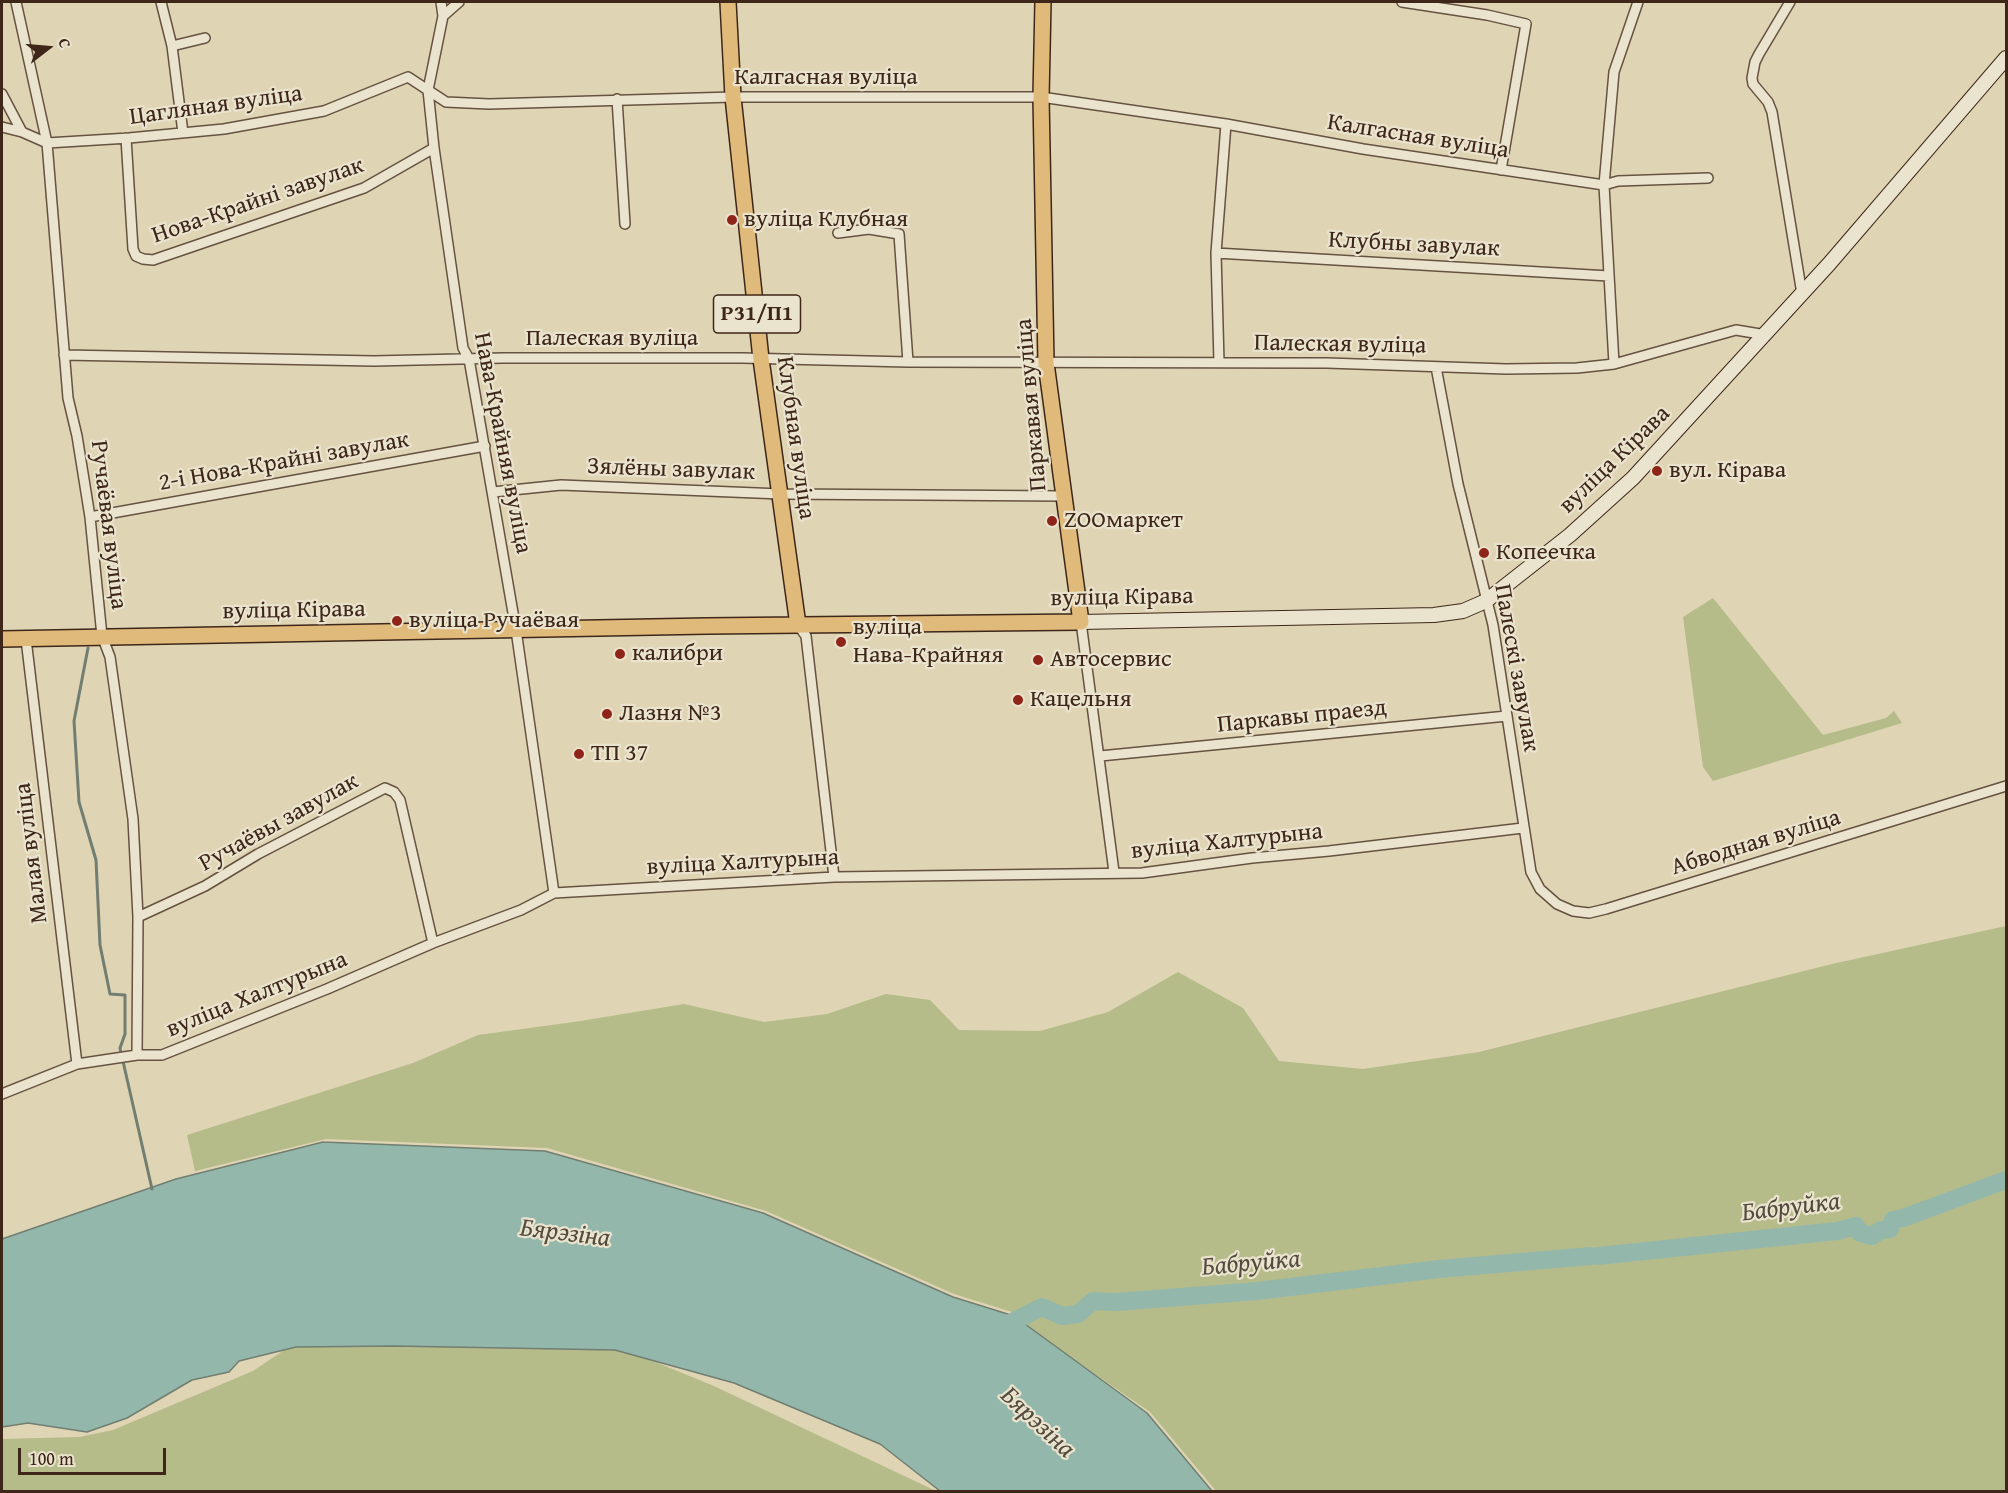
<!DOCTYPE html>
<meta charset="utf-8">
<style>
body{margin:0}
#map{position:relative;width:2008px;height:1493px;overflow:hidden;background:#dfd4b3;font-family:"Gentium Book Plus",serif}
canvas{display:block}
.frame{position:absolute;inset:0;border:3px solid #3e2719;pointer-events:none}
.north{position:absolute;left:18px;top:18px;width:60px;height:60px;-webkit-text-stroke:4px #eae3ce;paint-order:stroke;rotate:74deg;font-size:16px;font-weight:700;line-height:24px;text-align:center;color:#3e2719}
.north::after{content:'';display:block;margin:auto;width:21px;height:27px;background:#3e2719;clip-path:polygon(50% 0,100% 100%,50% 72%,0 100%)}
.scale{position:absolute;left:18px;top:1448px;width:148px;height:27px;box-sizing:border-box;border:3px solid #3e2719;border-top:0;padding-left:8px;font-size:18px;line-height:21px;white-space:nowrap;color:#3e2719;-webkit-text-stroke:4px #eae3ce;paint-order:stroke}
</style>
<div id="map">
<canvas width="2008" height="1493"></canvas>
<div class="frame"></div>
<div class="north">С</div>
<div class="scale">100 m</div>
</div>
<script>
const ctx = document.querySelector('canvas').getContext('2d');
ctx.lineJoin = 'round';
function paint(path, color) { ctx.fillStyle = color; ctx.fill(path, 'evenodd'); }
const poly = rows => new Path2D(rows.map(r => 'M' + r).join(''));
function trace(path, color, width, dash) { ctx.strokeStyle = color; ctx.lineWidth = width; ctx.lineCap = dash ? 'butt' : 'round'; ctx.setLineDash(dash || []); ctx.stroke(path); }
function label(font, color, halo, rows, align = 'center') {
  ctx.font = font + ' "Gentium Book Plus",serif'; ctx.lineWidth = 4.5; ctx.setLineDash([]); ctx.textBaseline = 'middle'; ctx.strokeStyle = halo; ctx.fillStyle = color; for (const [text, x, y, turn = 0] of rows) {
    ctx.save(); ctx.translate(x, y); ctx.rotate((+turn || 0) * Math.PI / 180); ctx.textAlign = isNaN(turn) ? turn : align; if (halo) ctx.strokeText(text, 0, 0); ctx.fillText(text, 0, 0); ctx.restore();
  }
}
const green = poly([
 [1713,598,1823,735,1886,718,1894,711,1902,723,1713,781,1703,767,1683,617],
 [2006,926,2006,1491,1216,1491,1150,1412,1032,1331,1015,1313,954,1294,766,1211,547,1148,326,1139,195,1171,187,1135,413,1063,478,1035,574,1022,684,1004,764,1022,827,1014,886,994,930,1000,959,1030,1040,1031,1108,1012,1178,972,1243,1008,1279,1061,1363,1069,1479,1052,1832,964],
 [293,1344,614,1345,714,1386,936,1491,2,1491,2,1439,79,1437,113,1430,253,1371]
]);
const water = poly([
 [323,1142,545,1151,763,1213,953,1297,1014,1316,1147,1413,1212,1491,940,1491,880,1444,734,1383,615,1350,394,1346,296,1347,239,1361,229,1372,192,1380,127,1418,87,1432,28,1423,2,1427,2,1239,176,1179,323,1142]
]);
const stream = poly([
 [88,648,74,721,79,802,96,860,100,945,110,994,125,995,125,1034,120,1048,152,1189]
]);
const river = poly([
 [1598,1256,1837,1231,1856,1226,1860,1233,1872,1236,1881,1230,1890,1229,1893,1220,1903,1218,2006,1180],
 [996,1330,1042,1307,1062,1316,1078,1314,1093,1301,1116,1302,1257,1291,1439,1269,1591,1256]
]);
const minor = poly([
 [16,2,47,143,68,398,77,436,90,517,102,636,110,657,133,819,138,917,137,1055],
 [161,2,172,46,183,133],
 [441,2,443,16,428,90,434,148,463,348,469,359,516,630,554,893],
 [1402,2,1487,15,1526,24,1501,170],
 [1790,2,1759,54,1755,62,1752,78,1753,84,1768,102,1772,112,1802,294],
 [443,16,459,2],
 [172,46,205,38],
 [2,94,22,132],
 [617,99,625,224],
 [2,127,22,132,47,143,129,138,224,129,324,111,408,77,446,102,489,104,733,97,1041,97,1226,124,1363,149,1604,185,1618,181,1708,178],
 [126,138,133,249,136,256,143,259,153,260,364,188,434,148],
 [838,233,869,229,899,234,908,362],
 [1216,253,1609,276],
 [64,355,374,361,503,358,742,358,908,362,1327,363,1506,369,1577,368,1614,364,1736,330,1766,335],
 [1219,362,1216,253,1226,124],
 [1614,364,1604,185,1614,72,1638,2],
 [1436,367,1458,484,1493,625,1531,872,1540,889,1557,904,1573,911,1589,913,1606,909,2006,786],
 [493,492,561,485,781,494,1063,496],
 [90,517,485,446],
 [1081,622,1114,872],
 [798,625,806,636,834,877],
 [26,639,77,1064],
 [1100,756,1507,716],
 [138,917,205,886,258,854,385,788,394,792,400,800,433,943],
 [2,1094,77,1064,137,1055,162,1055,327,989,433,943,521,910,554,893,834,877,1142,873,1252,858,1329,851,1523,828]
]);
const secondary = poly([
 [1081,622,1434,615,1463,611,1486,601,1570,535,1633,478,1829,264,2006,58]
]);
const primary = poly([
 [728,2,733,97,761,359,798,625],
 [2,639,707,626,1081,622,1046,363,1041,97,1043,2]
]);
const markers = [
 [732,220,6,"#8f2418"],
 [1657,471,6,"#8f2418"],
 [1052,521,6,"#8f2418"],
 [1484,553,6,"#8f2418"],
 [397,621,6,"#8f2418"],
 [841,642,6,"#8f2418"],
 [620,654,6,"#8f2418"],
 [1038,660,6,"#8f2418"],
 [1018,700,6,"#8f2418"],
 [607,714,6,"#8f2418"],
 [579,754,6,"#8f2418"]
];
const shields = [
 [757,314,87]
];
const shieldNames = [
 ["Р31/П1",757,314]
];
const streetNames = [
 ["Калгасная вуліца",826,78],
 ["Цагляная вуліца",216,106,-8],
 ["Калгасная вуліца",1418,137,9],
 ["Нова-Крайні завулак",258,201,-19],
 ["Клубны завулак",1414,245,3],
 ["Палеская вуліца",612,339],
 ["Палеская вуліца",1340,345,1],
 ["Паркавая вуліца",1032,405,-95],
 ["Клубная вуліца",795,438,82],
 ["Нава-Крайняя вуліца",502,443,79],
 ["вуліца Кірава",1615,460,-44],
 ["2-і Нова-Крайні завулак",284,462,-10],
 ["Зялёны завулак",671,470,2],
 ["Ручаёвая вуліца",108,525,83],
 ["вуліца Кірава",1122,598,-1],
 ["вуліца Кірава",294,611,-1],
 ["Палескі завулак",1516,668,80],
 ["Паркавы праезд",1302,717,-6],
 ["Ручаёвы завулак",279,823,-29],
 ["вуліца Халтурына",1227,842,-6],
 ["Абводная вуліца",1756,843,-17],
 ["Малая вуліца",32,853,-97],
 ["вуліца Халтурына",743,863,-3],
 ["вуліца Халтурына",257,995,-22]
];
const poiNames = [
 ["вуліца Клубная",744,220],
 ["вул. Кірава",1669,471],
 ["ZOOмаркет",1064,521],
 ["Копеечка",1496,553],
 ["вуліца Ручаёвая",409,621],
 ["вуліца",853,628],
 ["Нава-Крайняя",853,656],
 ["калибри",632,654],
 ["Автосервис",1050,660],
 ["Кацельня",1030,700],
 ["Лазня №3",619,714],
 ["ТП 37",591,754]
];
const waterNames = [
 ["Бабруйка",1791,1208,-7],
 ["Бярэзіна",565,1234,7],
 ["Бабруйка",1251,1264,-5],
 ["Бярэзіна",1037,1423,43]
];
paint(green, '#b5bc8a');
paint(water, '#93b8ab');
trace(water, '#717e71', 1.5);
trace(stream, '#717e71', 3);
trace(river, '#93b8ab', 18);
trace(minor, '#665240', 12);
trace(secondary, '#3e2719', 16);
trace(primary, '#3e2719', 18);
trace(minor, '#eae3ce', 9);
trace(secondary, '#eae3ce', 14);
trace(primary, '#e0ba7a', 15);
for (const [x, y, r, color] of markers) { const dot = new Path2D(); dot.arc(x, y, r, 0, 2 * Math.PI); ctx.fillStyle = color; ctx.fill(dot); trace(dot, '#eae3ce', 2); }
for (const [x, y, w] of shields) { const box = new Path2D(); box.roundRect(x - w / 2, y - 19, w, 38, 4.5); ctx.fillStyle = '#eae3ce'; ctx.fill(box); trace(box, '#3e2719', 1.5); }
label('bold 22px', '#3e2719', null, shieldNames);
label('24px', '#3e2719', '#eae3ce', streetNames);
label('24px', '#3e2719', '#eae3ce', poiNames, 'left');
label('italic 26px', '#534b3e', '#eae3ce', waterNames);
</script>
